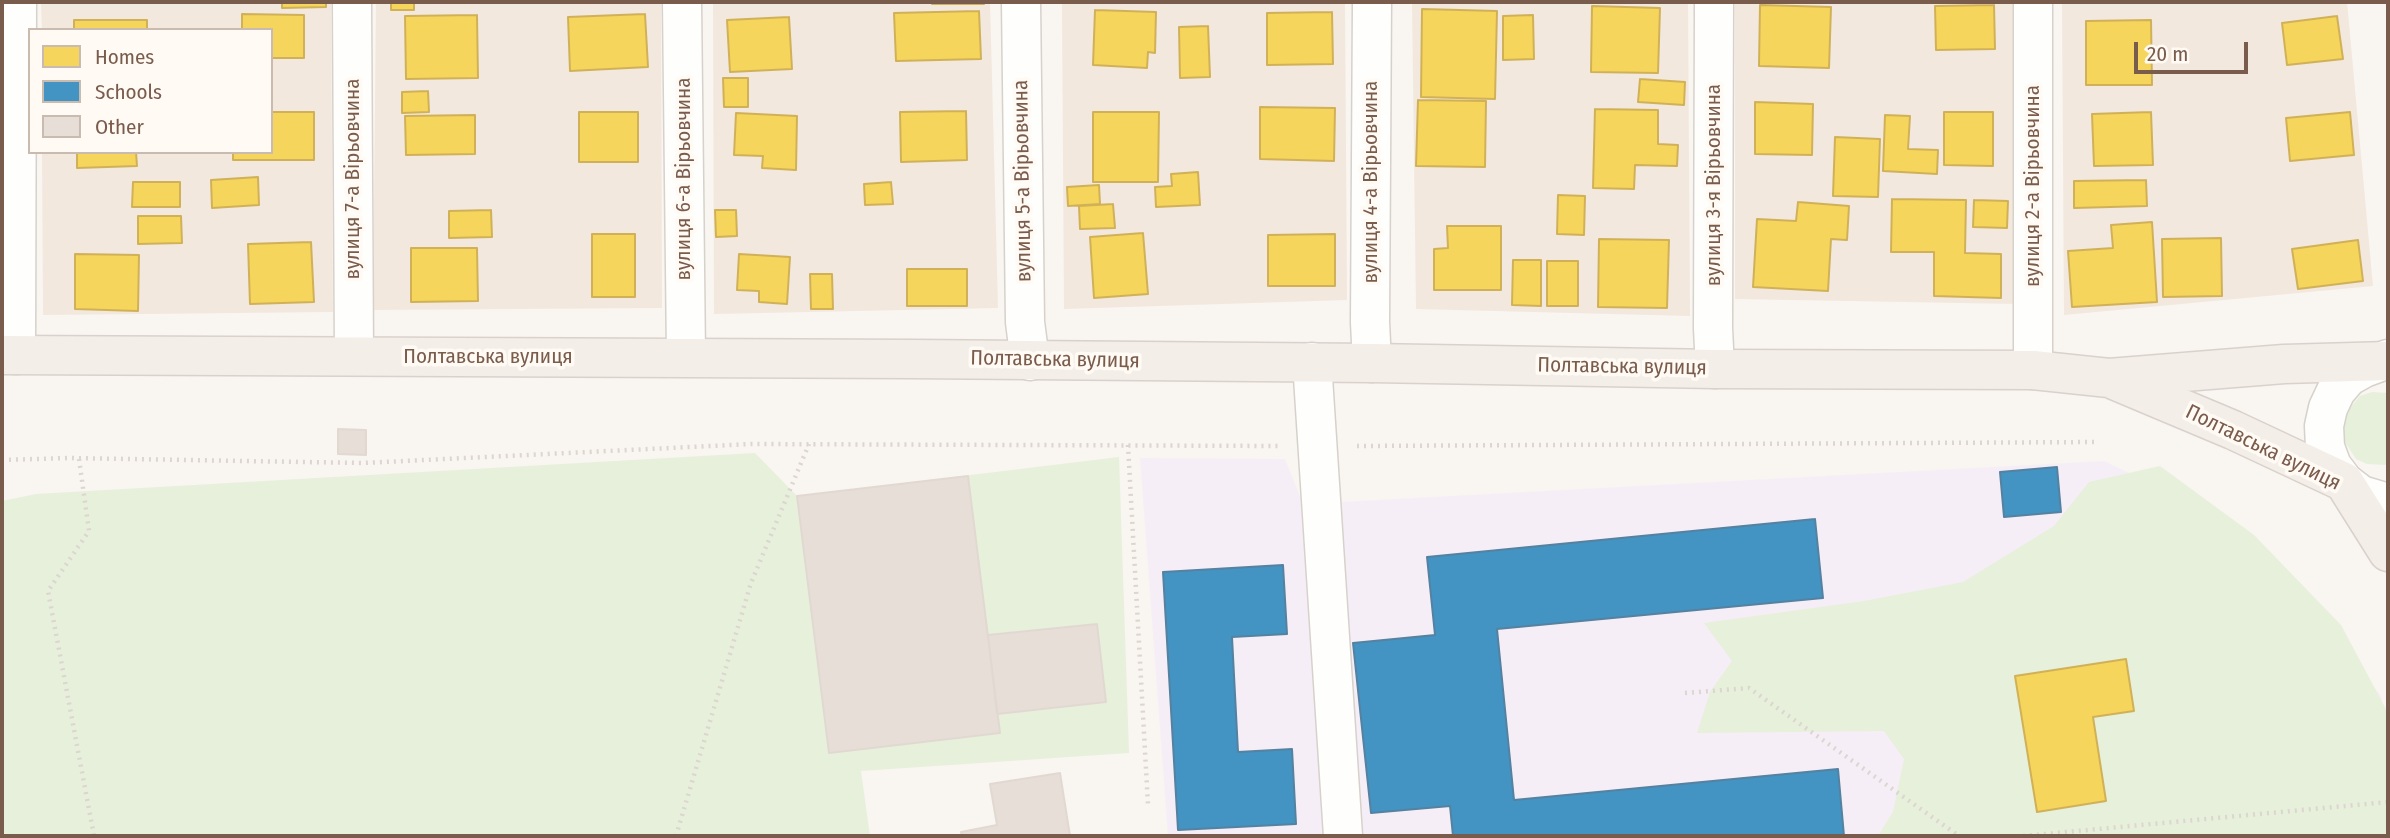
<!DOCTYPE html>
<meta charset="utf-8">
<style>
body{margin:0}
#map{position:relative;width:2390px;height:838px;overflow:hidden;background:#f9f5f0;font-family:"Fira Sans Condensed",sans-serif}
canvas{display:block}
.frame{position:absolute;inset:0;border:4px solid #7a5c4d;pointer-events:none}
.legend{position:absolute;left:28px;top:28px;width:245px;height:126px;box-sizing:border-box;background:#fffaf3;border:2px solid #cabbb1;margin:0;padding:9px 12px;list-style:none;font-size:21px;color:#7a5c4d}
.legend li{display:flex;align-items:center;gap:14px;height:35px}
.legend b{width:35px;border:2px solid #cabbb1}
.scale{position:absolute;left:2134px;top:42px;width:114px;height:32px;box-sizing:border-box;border:4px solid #7a5c4d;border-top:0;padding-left:9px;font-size:21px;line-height:24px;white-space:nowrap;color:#7a5c4d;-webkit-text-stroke:5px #fffaf3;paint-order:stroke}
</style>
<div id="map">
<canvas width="2390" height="838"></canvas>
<div class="frame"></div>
<ul class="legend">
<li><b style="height:19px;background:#f6d55c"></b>Homes</li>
<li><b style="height:19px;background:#4393c3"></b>Schools</li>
<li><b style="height:19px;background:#e6ded7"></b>Other</li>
</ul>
<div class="scale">20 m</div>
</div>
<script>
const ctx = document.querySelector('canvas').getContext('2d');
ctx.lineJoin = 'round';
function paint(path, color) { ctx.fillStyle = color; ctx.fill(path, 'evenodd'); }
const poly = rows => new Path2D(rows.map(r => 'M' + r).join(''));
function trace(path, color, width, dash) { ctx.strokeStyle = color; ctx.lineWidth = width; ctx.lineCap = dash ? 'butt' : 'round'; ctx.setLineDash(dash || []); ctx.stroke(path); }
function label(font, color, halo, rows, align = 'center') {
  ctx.font = font + ' "Fira Sans Condensed",sans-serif'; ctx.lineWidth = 7; ctx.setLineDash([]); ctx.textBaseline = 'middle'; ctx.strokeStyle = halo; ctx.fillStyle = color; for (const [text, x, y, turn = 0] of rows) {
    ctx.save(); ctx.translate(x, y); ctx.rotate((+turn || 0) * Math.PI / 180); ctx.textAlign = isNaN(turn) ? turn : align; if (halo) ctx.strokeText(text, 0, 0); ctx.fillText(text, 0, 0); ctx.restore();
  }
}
const residential = poly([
 [41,2,331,2,333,312,43,315,42,152,271,152,271,30,42,30],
 [376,2,661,2,662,308,373,310],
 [713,2,990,2,998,308,714,314],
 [1062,2,1345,2,1347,300,1064,309],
 [1412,2,1688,2,1690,316,1416,309],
 [1735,2,2016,2,2018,304,1735,299],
 [2062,2,2347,2,2373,286,2064,315]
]);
const education = poly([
 [1140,458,1285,459,1303,504,2104,461,2218,515,2295,584,2381,696,2388,745,2388,836,1168,836]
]);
const green = poly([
 [2372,392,2388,393,2388,465,2367,464,2356,459,2343,439,2342,427,2344,415,2360,396],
 [755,453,797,496,1119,457,1129,753,861,771,870,836,2,836,2,501,36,494],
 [2160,466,2254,535,2341,625,2388,713,2388,836,1878,836,1893,812,1904,759,1884,731,1697,733,1710,692,1732,661,1704,623,1864,601,1963,582,2054,526,2089,482]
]);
const homes = poly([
 [282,2,326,2,326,7,282,8,282,2],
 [391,2,414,2,414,10,391,10,391,2],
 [932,2,984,2,984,4,932,4,932,2],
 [1760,5,1831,7,1829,68,1759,66,1760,5],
 [1994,5,1995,49,1936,50,1935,6,1994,5],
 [1592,6,1660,8,1658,73,1591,72,1592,6],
 [1422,9,1497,11,1495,99,1421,97,1422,9],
 [1095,10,1156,12,1155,53,1148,52,1147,68,1093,65,1095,10],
 [979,11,981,59,896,61,894,13,979,11],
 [1332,12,1333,64,1267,65,1267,13,1332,12],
 [242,14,304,15,304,58,271,58,271,30,242,30,242,14],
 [645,14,648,67,570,71,568,17,645,14],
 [477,15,478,78,406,79,405,16,477,15],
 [1533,15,1534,59,1503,60,1503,16,1533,15],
 [2337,16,2343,59,2287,65,2282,23,2337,16],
 [789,17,792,69,730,72,727,20,789,17],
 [74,20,147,20,147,30,74,30,74,20],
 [2151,20,2152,85,2086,85,2086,21,2151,20],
 [1208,26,1210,77,1180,78,1179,27,1208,26],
 [723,78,748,78,748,107,724,107,723,78],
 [1640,79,1685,82,1684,105,1638,102,1640,79],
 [428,91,429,112,402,113,402,92,428,91],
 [1418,100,1486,101,1485,167,1416,166,1418,100],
 [1755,102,1813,104,1812,155,1755,154,1755,102],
 [1260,107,1335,108,1334,161,1260,159,1260,107],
 [1595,109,1658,110,1658,144,1678,145,1677,166,1635,165,1634,189,1593,188,1595,109],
 [966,111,967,160,901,162,900,112,966,111],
 [271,112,314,112,314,160,233,160,233,152,271,152,271,112],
 [579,112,638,112,638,162,579,162,579,112],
 [1093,112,1159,112,1158,182,1093,182,1093,112],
 [1944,112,1993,112,1993,166,1944,165,1944,112],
 [2151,112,2153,165,2094,166,2092,114,2151,112],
 [2350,112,2354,155,2290,161,2286,118,2350,112],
 [736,113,797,116,796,170,762,168,763,156,734,155,736,113],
 [475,115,475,154,406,155,405,116,475,115],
 [1885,115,1910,116,1908,149,1938,150,1937,174,1883,171,1885,115],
 [1835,137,1880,139,1878,197,1833,196,1835,137],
 [77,152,136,152,137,166,77,168,77,152],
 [1198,172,1200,205,1156,207,1155,187,1172,186,1171,174,1198,172],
 [258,177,259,205,212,208,211,180,258,177],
 [2146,180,2147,206,2074,208,2074,181,2146,180],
 [133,182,180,182,180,207,132,207,133,182],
 [891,182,893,204,865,205,864,184,891,182],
 [1099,185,1100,204,1068,206,1067,187,1099,185],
 [1558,195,1585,196,1584,235,1557,234,1558,195],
 [1892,199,1966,200,1965,253,2001,254,2001,298,1934,296,1934,252,1891,252,1892,199],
 [1974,200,2008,201,2007,228,1973,227,1974,200],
 [1798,202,1849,206,1847,240,1831,239,1828,291,1753,287,1757,219,1796,221,1798,202],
 [1113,204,1115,228,1080,229,1079,206,1113,204],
 [491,210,492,237,449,238,449,211,491,210],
 [715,210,736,210,737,236,716,237,715,210],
 [138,216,181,216,182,243,138,244,138,216],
 [2152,222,2157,302,2072,307,2068,251,2113,248,2111,225,2152,222],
 [1447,226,1501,226,1501,290,1434,290,1434,249,1448,248,1447,226],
 [1143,233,1148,294,1094,298,1090,237,1143,233],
 [592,234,635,234,635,297,592,297,592,234],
 [1335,234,1335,286,1268,286,1268,235,1335,234],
 [2221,238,2222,296,2163,297,2162,239,2221,238],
 [1599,239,1669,240,1667,308,1598,307,1599,239],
 [2358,240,2363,281,2298,289,2292,249,2358,240],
 [311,242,314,302,250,304,248,244,311,242],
 [411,248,477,248,478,301,411,302,411,248],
 [75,254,139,255,138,311,75,309,75,254],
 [739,254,790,257,787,304,759,302,759,291,737,290,739,254],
 [1513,260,1541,260,1541,306,1512,305,1513,260],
 [1547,261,1578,261,1578,306,1547,306,1547,261],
 [907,269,967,269,967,306,907,306,907,269],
 [810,274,832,274,833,309,811,309,810,274],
 [2126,659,2134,711,2093,717,2106,801,2037,812,2015,676,2126,659]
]);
const schools = poly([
 [2057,467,2061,512,2004,517,2000,472,2057,467],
 [1815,519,1823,598,1497,629,1514,800,1838,769,1844,836,1453,836,1450,806,1371,813,1353,643,1435,635,1427,557,1815,519],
 [1283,565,1287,634,1232,637,1238,752,1292,749,1296,824,1178,830,1163,572,1283,565]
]);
const building = poly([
 [338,429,366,430,366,455,338,454,338,429],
 [968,476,1000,733,829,753,797,496,968,476],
 [1097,624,1106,702,997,714,988,635,1097,624],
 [1060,773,1070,836,962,836,961,832,997,825,990,784,1060,773]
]);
const path = poly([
 [1128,445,1148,805],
 [1357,446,2099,442],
 [79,459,89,531,48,591,94,836],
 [2,460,70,458,363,463,751,444,1281,446],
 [1685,693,1749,688,1959,836],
 [676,836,751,583,809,444],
 [2023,836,2388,802]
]);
const minor = poly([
 [352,2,354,356],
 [682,2,686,357],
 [1021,2,1025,322,1030,361],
 [1714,2,1713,328,1715,369],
 [16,355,17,2],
 [2388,359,2364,368,2348,377,2336,391,2328,408,2324,426,2325,447,2332,466,2344,482,2361,495,2388,503],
 [1312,362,1343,836],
 [1372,363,1370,322,1372,2],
 [2033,370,2033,2]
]);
const major = poly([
 [2,355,912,359,1372,363,1715,369,2033,370,2109,378,2284,364,2388,361],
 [2114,380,2233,430,2344,482,2388,552]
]);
const streetNames = [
 ["вулиця 7-а Вірьовчина",353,179,-90],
 ["вулиця 6-а Вірьовчина",684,179,-90],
 ["вулиця 5-а Вірьовчина",1023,181,-91],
 ["вулиця 4-а Вірьовчинa",1371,182,-90],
 ["вулиця 3-я Вірьовчина",1714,185,-90],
 ["вулиця 2-а Вірьовчина",2033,186,-90],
 ["Полтавська вулиця",488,357],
 ["Полтавська вулиця",1055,360,1],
 ["Полтавська вулиця",1622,367,1],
 ["Полтавська вулиця",2263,448,26]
];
paint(residential, '#f2e8de');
paint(education, '#f6eef6');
paint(green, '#e7f0db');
paint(homes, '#f6d55c');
trace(homes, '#d1b158', 2);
paint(schools, '#4393c3');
trace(schools, '#5482a0', 2);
paint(building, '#e6ded7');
trace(building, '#e2d8d2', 2);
trace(minor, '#d7d1cb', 41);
trace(major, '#dad1cc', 41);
trace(path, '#dcd5d0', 4.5, [2, 5]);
trace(minor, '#fefefd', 38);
trace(major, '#f3eee8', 38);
label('21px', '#7a5c4d', '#fffaf3', streetNames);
</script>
